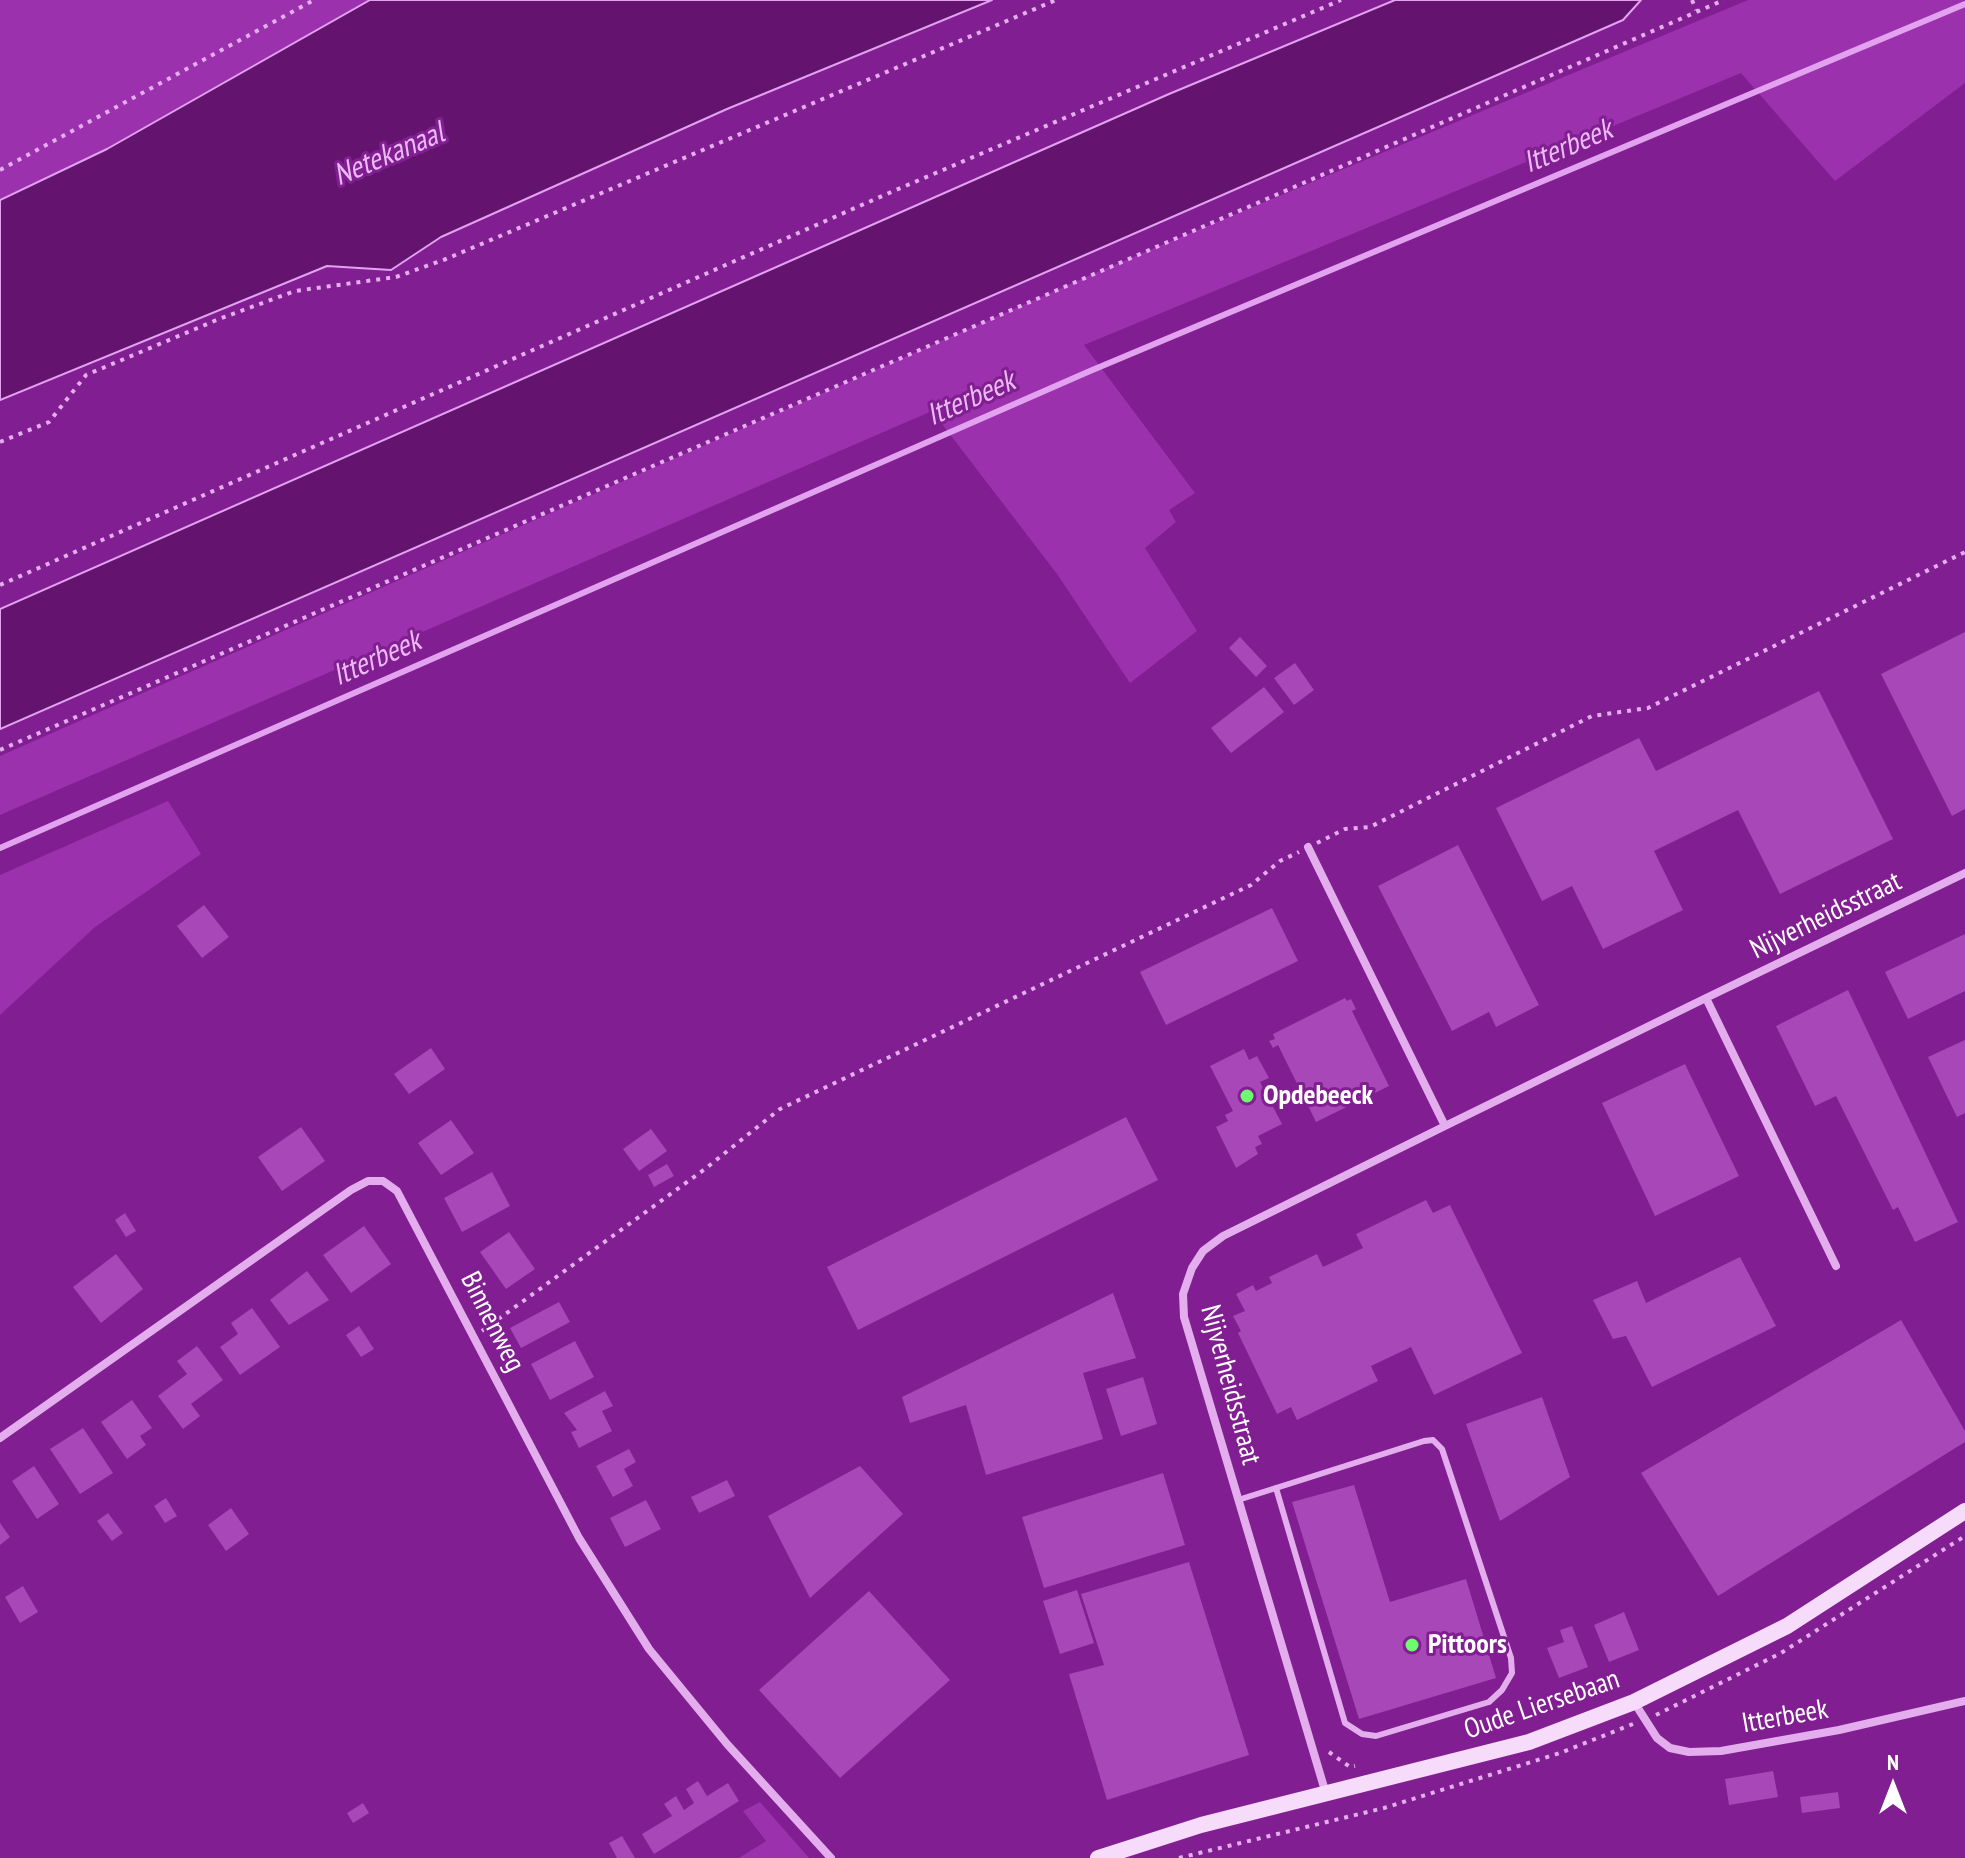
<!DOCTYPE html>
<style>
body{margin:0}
#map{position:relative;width:1965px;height:1858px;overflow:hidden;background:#811e91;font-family:"PT Sans Narrow",sans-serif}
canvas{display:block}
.north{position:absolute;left:1853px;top:1746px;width:80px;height:80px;-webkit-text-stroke:6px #811e91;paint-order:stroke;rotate:0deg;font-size:22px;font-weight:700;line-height:32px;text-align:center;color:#fff}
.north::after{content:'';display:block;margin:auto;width:28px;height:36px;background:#fff;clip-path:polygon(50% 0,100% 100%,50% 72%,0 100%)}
</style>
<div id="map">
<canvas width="1965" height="1858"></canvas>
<div class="north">N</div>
</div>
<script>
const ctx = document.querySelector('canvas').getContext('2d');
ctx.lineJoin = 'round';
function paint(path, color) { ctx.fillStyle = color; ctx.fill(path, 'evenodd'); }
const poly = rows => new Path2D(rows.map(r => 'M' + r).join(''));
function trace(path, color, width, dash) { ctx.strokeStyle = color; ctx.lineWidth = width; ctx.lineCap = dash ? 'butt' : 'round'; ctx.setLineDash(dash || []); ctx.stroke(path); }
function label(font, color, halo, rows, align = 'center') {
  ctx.font = font + ' "PT Sans Narrow",sans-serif'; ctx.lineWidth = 6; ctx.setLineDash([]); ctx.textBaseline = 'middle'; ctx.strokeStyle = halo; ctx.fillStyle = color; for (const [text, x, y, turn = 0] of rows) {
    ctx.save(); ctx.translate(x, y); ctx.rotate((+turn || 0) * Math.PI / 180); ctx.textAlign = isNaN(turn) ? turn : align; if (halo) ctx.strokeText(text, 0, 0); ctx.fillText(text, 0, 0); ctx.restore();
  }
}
const green = poly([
 [0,0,370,0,107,149,0,200],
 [1748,0,1965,0,1965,83,1835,181,1741,73,1084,345,1195,493,1169,510,1176,522,1145,548,1197,631,1130,683,1057,574,932,411,0,815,0,756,1102,270],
 [168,801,201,854,95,927,0,1015,0,875],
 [760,1802,809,1858,739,1858,766,1841,743,1811]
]);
const water = poly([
 [370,0,992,0,727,109,441,237,391,270,327,266,0,400,0,200,107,149,370,0],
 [1395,0,1641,0,1623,20,0,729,0,609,1169,94,1395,0]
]);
const stream = poly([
 [0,848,1090,371,1965,4]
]);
const building = poly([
 [1965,632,1965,809,1952,816,1881,674],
 [1240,637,1267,666,1256,677,1229,648],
 [1295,663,1314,690,1294,705,1274,678],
 [1264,687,1284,712,1231,753,1211,728],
 [1819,691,1893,839,1780,894,1738,810,1654,851,1683,910,1603,949,1572,886,1542,901,1496,808,1639,738,1656,771],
 [1458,845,1539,1005,1496,1027,1489,1012,1452,1031,1378,886],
 [204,905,229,937,202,958,177,926],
 [1272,908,1298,961,1166,1025,1140,972],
 [1965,934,1965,991,1908,1019,1885,972],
 [1848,990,1958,1222,1915,1242,1898,1207,1893,1210,1836,1096,1815,1106,1776,1026],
 [1345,998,1347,1001,1351,999,1356,1009,1352,1011,1389,1086,1316,1122,1278,1045,1273,1048,1269,1041,1275,1039,1273,1034],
 [1965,1040,1965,1113,1957,1117,1928,1057],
 [431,1048,445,1069,409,1094,394,1074],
 [1244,1049,1249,1060,1257,1056,1269,1078,1260,1082,1282,1124,1258,1136,1262,1144,1255,1147,1258,1154,1236,1168,1216,1127,1228,1121,1225,1115,1233,1111,1210,1066],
 [1685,1064,1739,1176,1655,1216,1602,1103],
 [1126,1117,1158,1180,858,1330,827,1267],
 [451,1120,474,1153,441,1175,418,1143],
 [301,1127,325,1161,282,1191,258,1157],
 [651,1129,667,1151,639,1171,623,1149],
 [667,1164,674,1176,654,1187,648,1175],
 [492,1172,510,1206,462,1232,444,1198],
 [1426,1200,1433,1213,1450,1205,1522,1353,1434,1395,1411,1347,1371,1366,1378,1381,1297,1420,1291,1407,1277,1414,1238,1333,1241,1331,1233,1316,1245,1311,1236,1294,1253,1285,1256,1291,1272,1283,1269,1277,1317,1254,1323,1267,1363,1248,1356,1234],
 [125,1213,136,1231,126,1237,115,1220],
 [364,1226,391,1264,351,1293,323,1255],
 [509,1232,535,1269,506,1289,480,1252],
 [116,1254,143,1289,101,1323,73,1287],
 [1740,1257,1776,1326,1652,1387,1626,1336,1613,1339,1593,1300,1637,1281,1646,1303],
 [307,1271,329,1300,289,1325,270,1300],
 [1113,1293,1136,1358,1083,1373,1103,1439,986,1475,966,1405,910,1423,902,1397],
 [559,1302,570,1322,521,1348,510,1328],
 [252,1308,280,1347,240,1375,220,1347,238,1334,231,1323],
 [1901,1320,1965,1431,1965,1442,1718,1596,1641,1473],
 [359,1326,374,1349,361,1357,346,1335],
 [575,1341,594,1377,550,1400,531,1364],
 [197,1346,223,1380,191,1404,200,1416,183,1429,158,1396,187,1374,177,1361],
 [1143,1377,1157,1424,1121,1436,1106,1389],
 [605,1391,613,1406,602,1411,612,1431,579,1448,571,1432,577,1430,564,1413],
 [1542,1397,1570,1477,1500,1521,1466,1424],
 [132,1400,152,1428,140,1436,146,1445,127,1459,101,1422],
 [83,1428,113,1473,80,1494,50,1449],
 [629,1449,636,1462,624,1469,633,1486,613,1497,596,1466],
 [34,1466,59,1504,37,1519,12,1481],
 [860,1466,903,1514,810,1598,768,1516],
 [1163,1473,1185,1545,1044,1588,1022,1517],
 [727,1480,735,1496,699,1513,691,1497],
 [1354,1485,1390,1602,1466,1579,1496,1678,1359,1719,1292,1502],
 [166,1498,177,1516,165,1523,154,1506],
 [646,1500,661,1529,625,1547,610,1518],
 [231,1508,249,1534,226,1551,208,1525],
 [108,1513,123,1533,112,1541,97,1521],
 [0,1523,10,1537,0,1545],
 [1189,1562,1249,1755,1107,1800,1069,1674,1104,1665,1081,1594],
 [23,1586,38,1612,20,1623,5,1597],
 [1077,1590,1094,1643,1060,1654,1043,1601],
 [869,1591,950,1680,840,1778,759,1690],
 [1624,1612,1639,1650,1609,1662,1594,1625],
 [1572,1626,1588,1667,1559,1678,1547,1648,1564,1642,1560,1630],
 [1773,1771,1778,1797,1729,1805,1725,1779],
 [698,1781,707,1796,728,1783,739,1801,654,1854,642,1834,672,1816,664,1804,676,1796,684,1810,694,1803,686,1789],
 [1838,1792,1840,1808,1802,1813,1800,1797],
 [363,1803,369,1813,353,1823,347,1813],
 [622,1836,635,1858,617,1858,609,1843]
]);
const path = poly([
 [1692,0,1696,10],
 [0,170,314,0],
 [0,442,49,422,86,375,219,319,295,291,396,277,446,259,1056,0],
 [0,585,889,193,1341,0],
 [0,750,1724,0],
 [1317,843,1345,829,1370,827,1592,716,1648,708,1965,552],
 [482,1331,705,1169,780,1109,1251,885,1280,861,1299,852],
 [1656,1715,1781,1653,1965,1536],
 [1329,1752,1350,1767,1355,1766],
 [1179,1858,1384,1808,1560,1753,1633,1724]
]);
const lane = poly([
 [1238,1500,1276,1488,1424,1441,1433,1440,1442,1449,1511,1658,1512,1673,1502,1690,1489,1702,1376,1736,1362,1734,1345,1723,1276,1488]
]);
const street = poly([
 [1308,847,1445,1126,1706,998,1836,1266],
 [1706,998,1965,873],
 [0,1438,351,1190,368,1181,383,1181,397,1191,579,1538,649,1649,727,1744,831,1858],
 [1634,1702,1657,1738,1670,1748,1689,1752,1721,1751,1839,1730,1965,1701],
 [1326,1794,1184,1317,1183,1294,1192,1268,1203,1251,1223,1236,1445,1126]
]);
const secondary = poly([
 [1098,1858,1201,1825,1529,1742,1634,1702,1787,1626,1965,1511]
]);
const markers = [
 [1247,1096,8,"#6efc6f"],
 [1412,1645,8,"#6efc6f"]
];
const streetNames = [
 ["Nijverheidsstraat",1826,916,-26],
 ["Binnenweg",492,1322,63],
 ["Nijverheidsstraat",1230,1385,75],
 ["Oude Liersebaan",1542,1705,-19],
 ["Itterbeek",1785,1717,-10]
];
const poiNames = [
 ["Opdebeeck",1263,1096],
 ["Pittoors",1428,1645]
];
const waterNames = [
 ["Itterbeek",1568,147,-23],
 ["Netekanaal",389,155,-23],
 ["Itterbeek",971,399,-24],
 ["Itterbeek",377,659,-24]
];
paint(green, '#9c31ae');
paint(water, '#64146f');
trace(water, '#e2a2ef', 2);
trace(stream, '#e2a2ef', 6);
paint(building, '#a847b8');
trace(path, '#e4aeee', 4, [4, 6]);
trace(lane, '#e4aeee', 6);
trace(street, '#e4aeee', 8);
trace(secondary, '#f6dbfa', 16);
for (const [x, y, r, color] of markers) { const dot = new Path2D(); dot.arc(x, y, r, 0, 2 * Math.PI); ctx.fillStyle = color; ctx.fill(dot); trace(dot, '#811e91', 3); }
label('28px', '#fff', '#811e91', streetNames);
label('bold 28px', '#fff', '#811e91', poiNames, 'left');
label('italic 30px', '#ebbaf4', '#811e91', waterNames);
</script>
